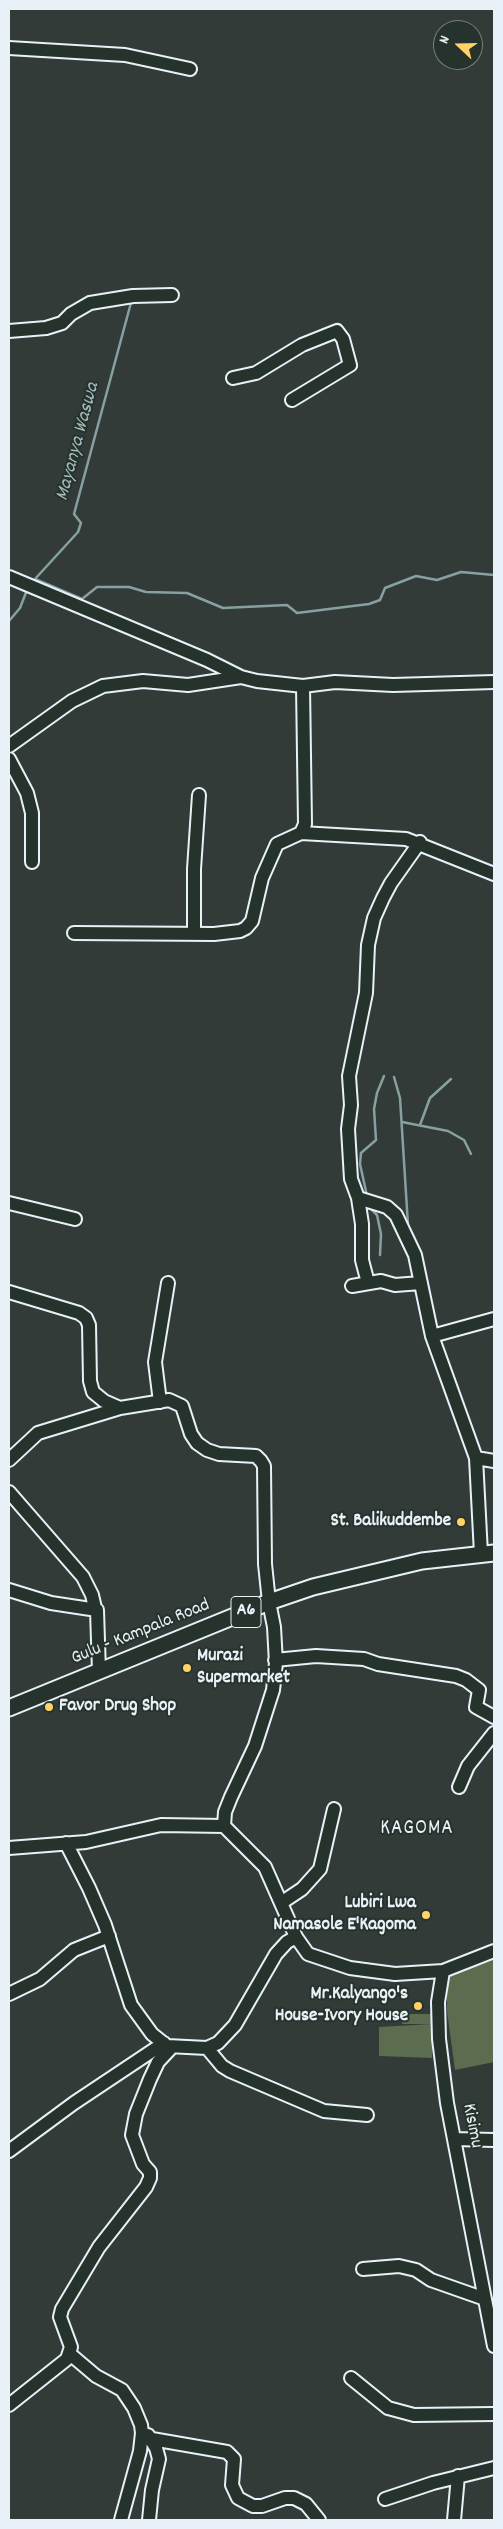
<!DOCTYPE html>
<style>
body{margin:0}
#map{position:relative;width:503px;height:2529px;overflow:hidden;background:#323b38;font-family:Dekko,sans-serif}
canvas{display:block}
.frame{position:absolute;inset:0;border:10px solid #e8f1f8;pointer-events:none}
.north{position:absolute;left:433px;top:20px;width:50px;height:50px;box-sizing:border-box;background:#26332d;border:1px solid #747f7e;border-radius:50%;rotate:291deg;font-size:14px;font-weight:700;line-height:20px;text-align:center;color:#e8f1f8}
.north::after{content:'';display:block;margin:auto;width:18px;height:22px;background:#ffd166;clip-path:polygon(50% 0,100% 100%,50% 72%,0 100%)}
</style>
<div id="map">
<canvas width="503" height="2529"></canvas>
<div class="frame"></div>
<div class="north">N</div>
</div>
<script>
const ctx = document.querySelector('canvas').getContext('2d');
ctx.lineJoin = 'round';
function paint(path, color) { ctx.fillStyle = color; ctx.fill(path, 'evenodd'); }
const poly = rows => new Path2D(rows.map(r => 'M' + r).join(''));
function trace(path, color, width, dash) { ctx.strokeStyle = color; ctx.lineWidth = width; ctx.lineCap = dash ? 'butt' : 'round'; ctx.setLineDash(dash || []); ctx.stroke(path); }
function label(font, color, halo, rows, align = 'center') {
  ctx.font = font + ' Dekko,sans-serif'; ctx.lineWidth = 4; ctx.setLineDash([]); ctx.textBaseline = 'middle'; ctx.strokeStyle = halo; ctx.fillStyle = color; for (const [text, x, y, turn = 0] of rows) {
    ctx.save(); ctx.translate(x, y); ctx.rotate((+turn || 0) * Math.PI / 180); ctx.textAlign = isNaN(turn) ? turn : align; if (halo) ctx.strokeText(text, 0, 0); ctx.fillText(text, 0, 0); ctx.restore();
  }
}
const green = poly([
 [494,1960,494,2062,455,2070,447,2011,447,1980,450,1976],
 [402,2014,432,2014,432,2024,402,2024],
 [432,2024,432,2058,379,2056,379,2027]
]);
const stream = poly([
 [35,579,82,599,97,587,129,587,146,592,187,593,223,608,287,605,297,613,369,604,380,600,385,588,416,576,437,580,461,572,494,575],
 [35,579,78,532,81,523,74,514,132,299],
 [9,621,20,608,27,590],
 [394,1077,400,1098,408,1225],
 [402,1122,448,1131,464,1140,471,1154],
 [420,1125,430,1098,451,1079],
 [367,1196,360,1164,361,1153,376,1140,374,1109,377,1093,384,1076],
 [370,1208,377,1215,381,1234,380,1255]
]);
const minor = poly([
 [9,48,125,55,190,69],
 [9,331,46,328,62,323,71,314,90,303,133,296,172,295],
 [233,378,256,373,302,345,337,331,343,339,350,365,292,400],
 [9,577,207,660,241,677,257,681,303,686,335,682,393,685,494,682],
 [9,746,72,701,103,686,143,681,188,685,241,677],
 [9,759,27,793,32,813,32,862],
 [301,833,406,839,494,874],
 [420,842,391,883,383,898,374,918,368,945,366,993,349,1076,351,1105,348,1129,351,1179,358,1198,387,1207,396,1215,415,1255,432,1336,476,1458,481,1554],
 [194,932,194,869,199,795],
 [74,933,214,934,240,931,246,928,252,921,262,878,277,844,301,833,305,824,303,686],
 [358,1198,362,1224,362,1260,368,1283],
 [9,1203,75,1219],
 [352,1286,381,1281,395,1285,421,1283],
 [9,1292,79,1313,86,1318,89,1325,90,1381,93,1392,104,1401,120,1408],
 [432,1336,494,1319],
 [160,1402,155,1362,168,1283],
 [476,1458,494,1461],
 [9,1460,38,1433,120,1408,169,1400,182,1406,191,1434,197,1443,207,1450,219,1454,256,1456,261,1461,264,1466,265,1564,269,1602,274,1627,276,1663,273,1690,255,1746,231,1797,225,1812,224,1826,265,1867,296,1937,308,1954,350,1968,395,1974,443,1971,494,1951],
 [9,1492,83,1577,92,1595,95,1608],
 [9,1590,51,1603,97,1610,99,1672],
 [275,1660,316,1656,364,1659,378,1664,456,1676,466,1680,479,1690,476,1707,494,1717],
 [459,1787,468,1766,494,1733],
 [66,1843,89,1888,105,1925,131,2005,152,2034,167,2046,207,2048,218,2043,235,2025,276,1954,287,1942,296,1937],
 [9,1848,86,1842,161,1825,224,1826],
 [281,1903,302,1889,320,1869,334,1809],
 [443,1971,438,2002,439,2039,447,2103,494,2346],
 [9,1994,40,1979,74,1950,109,1936],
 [207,2048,222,2066,230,2071,324,2111,367,2115],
 [454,2139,494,2140],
 [9,2151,74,2103,164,2043],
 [363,2269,399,2266,416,2270,431,2280,485,2299],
 [70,2354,96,2376,122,2390,134,2408,141,2425,142,2433,140,2451,121,2520],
 [351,2378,388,2408,414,2415,494,2414],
 [9,2405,67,2359,71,2347,60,2317,62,2309,99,2247,146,2187,150,2178,150,2172,143,2164,132,2135,136,2114,150,2079,158,2062,172,2047],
 [148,2435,156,2448,159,2459,152,2490,149,2520],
 [152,2439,227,2452,234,2459,232,2485,238,2498,253,2506,262,2506,285,2498,294,2498,306,2504,319,2520],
 [385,2499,433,2483,494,2468],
 [454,2520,458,2476]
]);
const major = poly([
 [9,1708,269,1602,313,1587,422,1561,494,1553]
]);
const markers = [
 [461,1522,5,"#ffd166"],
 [187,1668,5,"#ffd166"],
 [49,1707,5,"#ffd166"],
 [426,1915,5,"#ffd166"],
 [418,2006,5,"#ffd166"]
];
const shields = [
 [246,1612,30]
];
const shieldNames = [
 ["A6",246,1612]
];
const poiNames = [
 ["St. Balikuddembe",451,1522],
 ["Murazi",197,1657,"left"],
 ["Supermarket",197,1679,"left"],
 ["Favor Drug Shop",59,1707,"left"],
 ["Lubiri Lwa",416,1904],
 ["Namasole E'Kagoma",416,1926],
 ["Mr.Kalyango's",408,1995],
 ["House-Ivory House",408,2017]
];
const streetNames = [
 ["Gulu - Kampala Road",141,1633,-22],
 ["Kisimu",471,2126,79]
];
const waterNames = [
 ["Mayanya Waswa",79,442,-75]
];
const quarterNames = [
 ["KAGOMA",417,1830]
];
paint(green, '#5b6c4f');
trace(stream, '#87a1a3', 2.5);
trace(minor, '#e8f1f8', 16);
trace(major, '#e8f1f8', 19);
trace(minor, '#26332d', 12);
trace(major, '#26332d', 15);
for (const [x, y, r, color] of markers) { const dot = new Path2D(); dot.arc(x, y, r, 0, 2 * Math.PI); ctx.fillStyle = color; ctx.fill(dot); trace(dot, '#26332d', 2); }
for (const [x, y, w] of shields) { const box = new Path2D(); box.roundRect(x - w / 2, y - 15.5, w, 31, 4); ctx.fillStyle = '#26332d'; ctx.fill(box); trace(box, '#e8f1f8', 1); }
label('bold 18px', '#e8f1f8', null, shieldNames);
label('bold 19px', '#e8f1f8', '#26332d', poiNames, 'right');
label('19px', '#e8f1f8', '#26332d', streetNames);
label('italic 20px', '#a7bbbf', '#26332d', waterNames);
ctx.letterSpacing = '1px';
label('21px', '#e8f1f8', '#26332d', quarterNames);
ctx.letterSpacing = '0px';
</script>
